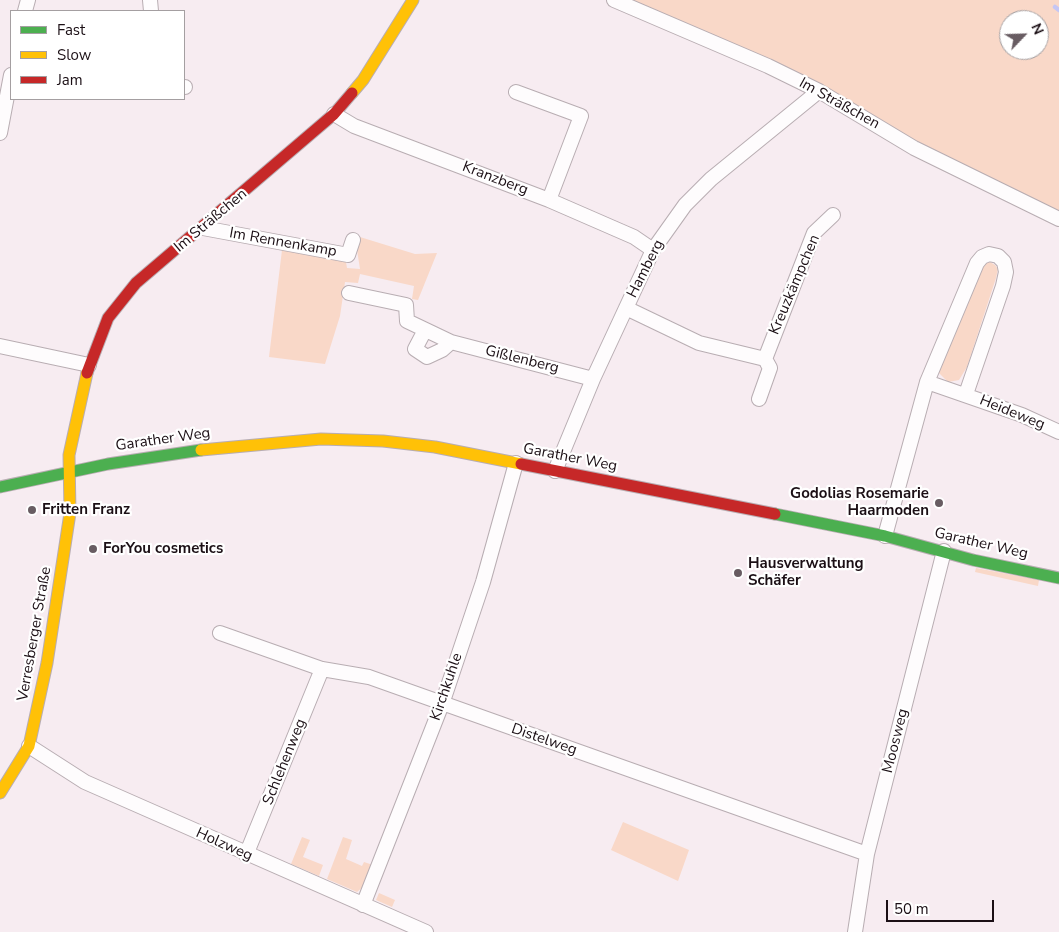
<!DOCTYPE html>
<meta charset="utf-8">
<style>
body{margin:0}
#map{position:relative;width:1059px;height:932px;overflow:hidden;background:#f7ecf1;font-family:"Nunito Sans",sans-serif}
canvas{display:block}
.legend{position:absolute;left:10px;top:10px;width:175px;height:90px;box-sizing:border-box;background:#fff;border:1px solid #a49fa1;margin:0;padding:6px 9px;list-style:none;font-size:15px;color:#1b0f15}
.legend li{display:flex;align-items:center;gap:10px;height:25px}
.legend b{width:25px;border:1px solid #a49fa1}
.north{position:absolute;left:999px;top:10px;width:50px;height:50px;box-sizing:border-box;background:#fff;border:1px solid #a49fa1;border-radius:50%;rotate:66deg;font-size:14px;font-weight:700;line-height:20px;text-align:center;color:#1b0f15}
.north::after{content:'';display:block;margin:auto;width:18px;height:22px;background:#685c62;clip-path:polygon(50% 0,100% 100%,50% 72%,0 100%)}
.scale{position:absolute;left:886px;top:900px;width:108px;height:22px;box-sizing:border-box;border:2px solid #1b0f15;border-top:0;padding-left:6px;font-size:15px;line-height:18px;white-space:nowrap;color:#1b0f15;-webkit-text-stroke:4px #fff;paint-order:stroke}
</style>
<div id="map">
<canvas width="1059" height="932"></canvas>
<ul class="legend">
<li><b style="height:6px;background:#4caf50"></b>Fast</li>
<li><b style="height:6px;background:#ffc107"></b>Slow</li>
<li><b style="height:6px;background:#c62828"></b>Jam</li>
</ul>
<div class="north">N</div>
<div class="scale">50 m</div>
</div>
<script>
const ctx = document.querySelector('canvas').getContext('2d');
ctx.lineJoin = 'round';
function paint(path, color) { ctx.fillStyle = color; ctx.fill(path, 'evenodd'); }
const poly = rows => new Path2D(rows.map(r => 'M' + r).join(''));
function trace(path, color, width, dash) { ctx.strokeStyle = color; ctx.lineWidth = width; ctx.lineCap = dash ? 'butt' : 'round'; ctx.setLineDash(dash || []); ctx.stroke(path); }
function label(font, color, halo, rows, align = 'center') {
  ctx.font = font + ' "Nunito Sans",sans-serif'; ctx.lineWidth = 4.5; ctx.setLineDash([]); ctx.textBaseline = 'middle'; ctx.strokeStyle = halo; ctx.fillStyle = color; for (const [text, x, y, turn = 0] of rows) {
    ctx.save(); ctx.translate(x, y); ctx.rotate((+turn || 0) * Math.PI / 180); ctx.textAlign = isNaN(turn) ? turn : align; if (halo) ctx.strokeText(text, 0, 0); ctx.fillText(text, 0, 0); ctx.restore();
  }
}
const green = poly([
 [625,0,1059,0,1059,216,830,100,828,88],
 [1009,20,1039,20,1039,50,1009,50],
 [360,237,415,254,437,253,418,300,412,299,414,286,360,274,358,283,345,282,340,316,325,364,269,357,282,250,342,260,346,262,347,268,360,269,357,250],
 [990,262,995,265,998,269,996,278,967,367,959,380,948,382,938,372,977,273,986,263],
 [976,568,1039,580,1038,586,975,572],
 [623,822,689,850,678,881,611,850],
 [302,837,310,840,303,857,323,865,319,876,291,864],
 [343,837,352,840,346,859,362,866,364,862,373,865,364,886,357,892,327,879],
 [379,893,395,900,392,907,376,900]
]);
const stream = poly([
 [1055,7,1059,10]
]);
const street = poly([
 [150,0,151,11],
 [614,0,768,66,819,91,914,148,1059,219],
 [25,11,28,0],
 [184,87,185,87],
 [516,92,581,116,549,200],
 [334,114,354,126,549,200,634,237,653,250],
 [0,133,11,75],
 [203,228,348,255,353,240],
 [349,293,406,305,407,321,451,342,593,379],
 [626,308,699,343,765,359,814,233,833,215],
 [425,330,415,349,427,357,442,350,451,342],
 [0,346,89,365],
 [927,382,1022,415,1059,432],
 [759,399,770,368,765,359],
 [555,471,593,379,653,250,685,205,711,179,819,91],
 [885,536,927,382,977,263,982,257,989,254,998,256,1004,262,1006,272,1003,286,966,394],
 [220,633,322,669,369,677,867,854],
 [29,746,85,782,426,932],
 [246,855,322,669],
 [363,905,442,704,483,582,516,463],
 [855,932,867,854,944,551]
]);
const fast = poly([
 [0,487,108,464,201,450],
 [775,514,885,536,973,560,1059,578]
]);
const slow = poly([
 [352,93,363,80,413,0],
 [201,450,321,439,383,441,435,447,521,464],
 [0,793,29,746,47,663,70,513,69,455,87,373]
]);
const jam = poly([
 [87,373,108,318,136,283,334,114,352,93],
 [521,464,775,514]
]);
const markers = [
 [939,503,5,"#685c62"],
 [32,510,5,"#685c62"],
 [93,549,5,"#685c62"],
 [738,573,5,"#685c62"]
];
const streetNames = [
 ["Im Sträßchen",839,104,29],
 ["Kranzberg",495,179,21],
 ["Im Sträßchen",211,221,-40],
 ["Im Rennenkamp",283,243,10],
 ["Hamberg",646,269,-63],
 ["Kreuzkämpchen",795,285,-67],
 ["Gißlenberg",522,360,14],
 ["Heideweg",1012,413,22],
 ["Garather Weg",163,440,-8],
 ["Garather Weg",570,458,11],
 ["Garather Weg",981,544,13],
 ["Verresberger Straße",35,634,-80],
 ["Kirchkuhle",447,687,-71],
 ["Distelweg",544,740,19],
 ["Moosweg",896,741,-76],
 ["Schlehenweg",285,762,-68],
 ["Holzweg",224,845,24]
];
const poiNames = [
 ["Godolias Rosemarie",929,494,"right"],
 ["Haarmoden",929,511,"right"],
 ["Fritten Franz",42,510],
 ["ForYou cosmetics",103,549],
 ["Hausverwaltung",748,564],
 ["Schäfer",748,581]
];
paint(green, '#f9d8c8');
trace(stream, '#c5c6f4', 4.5);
trace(street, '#b8adb2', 16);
trace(fast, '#b8adb2', 13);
trace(slow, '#b8adb2', 13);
trace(jam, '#b8adb2', 13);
trace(street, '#fefcfd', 14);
trace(fast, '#4caf50', 11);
trace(slow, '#ffc107', 11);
trace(jam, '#c62828', 11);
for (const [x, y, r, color] of markers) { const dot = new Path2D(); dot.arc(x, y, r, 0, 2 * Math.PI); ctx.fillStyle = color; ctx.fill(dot); trace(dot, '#fff', 2); }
label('15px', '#1b0f15', '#fff', streetNames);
label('bold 15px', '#1b0f15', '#fff', poiNames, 'left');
</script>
